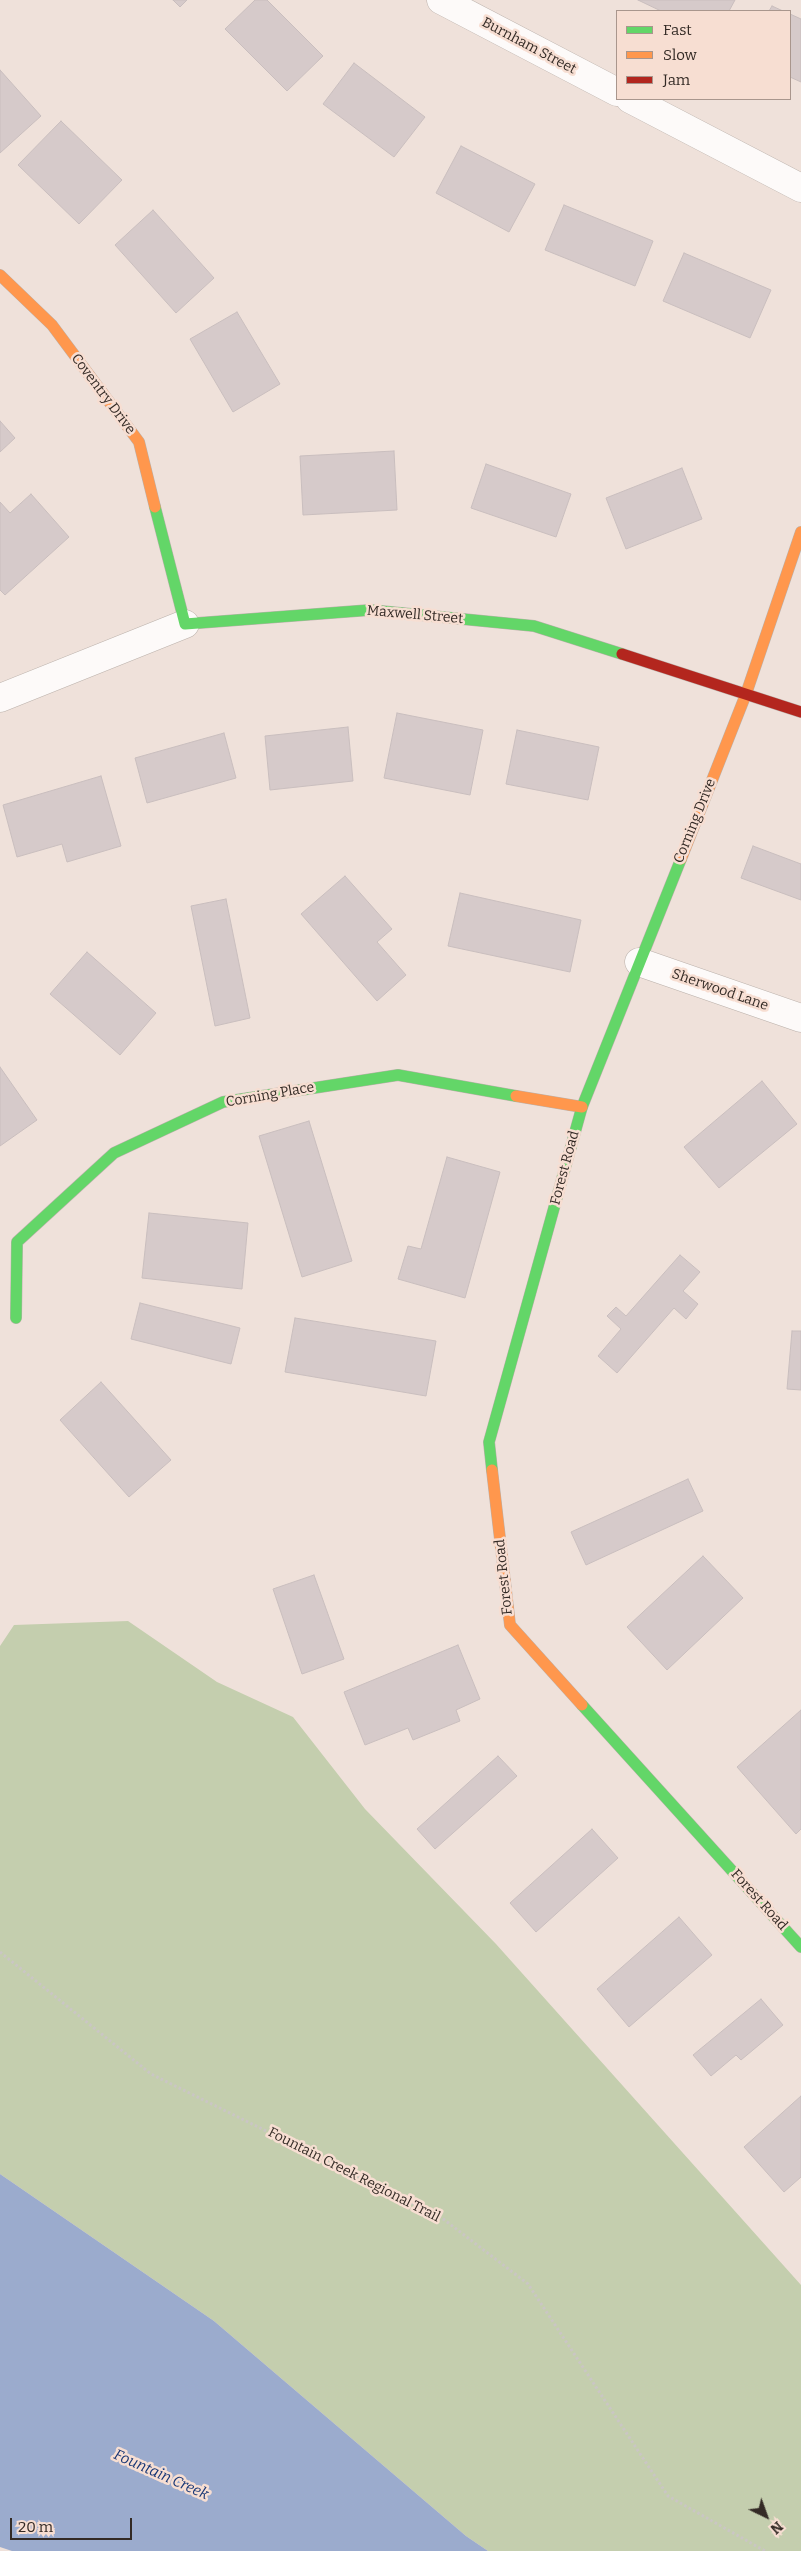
<!DOCTYPE html>
<style>
body{margin:0}
#map{position:relative;width:801px;height:2551px;overflow:hidden;background:#efe1da;font-family:Bitter,serif}
canvas{display:block}
.legend{position:absolute;left:616px;top:10px;width:175px;height:90px;box-sizing:border-box;background:#f7ded2;border:1px solid #a9968d;margin:0;padding:6px 9px;list-style:none;font-size:15px;color:#332a25}
.legend li{display:flex;align-items:center;gap:10px;height:25px}
.legend b{width:25px;border:1px solid #a9968d}
.north{position:absolute;left:741px;top:2491px;width:50px;height:50px;-webkit-text-stroke:4px #f7ded2;paint-order:stroke;rotate:138deg;font-size:14px;font-weight:700;line-height:20px;text-align:center;color:#332a25}
.north::after{content:'';display:block;margin:auto;width:18px;height:22px;background:#332a25;clip-path:polygon(50% 0,100% 100%,50% 72%,0 100%)}
.scale{position:absolute;left:10px;top:2518px;width:122px;height:22px;box-sizing:border-box;border:2px solid #332a25;border-top:0;padding-left:6px;font-size:15px;line-height:18px;white-space:nowrap;color:#332a25;-webkit-text-stroke:4px #f7ded2;paint-order:stroke}
</style>
<div id="map">
<canvas width="801" height="2551"></canvas>
<ul class="legend">
<li><b style="height:6px;background:#63d668"></b>Fast</li>
<li><b style="height:6px;background:#ff974d"></b>Slow</li>
<li><b style="height:6px;background:#b3261e"></b>Jam</li>
</ul>
<div class="north">N</div>
<div class="scale">20 m</div>
</div>
<script>
const ctx = document.querySelector('canvas').getContext('2d');
ctx.lineJoin = 'round';
function paint(path, color) { ctx.fillStyle = color; ctx.fill(path, 'evenodd'); }
const poly = rows => new Path2D(rows.map(r => 'M' + r).join(''));
function trace(path, color, width, dash) { ctx.strokeStyle = color; ctx.lineWidth = width; ctx.lineCap = dash ? 'butt' : 'round'; ctx.setLineDash(dash || []); ctx.stroke(path); }
function label(font, color, halo, rows, align = 'center') {
  ctx.font = font + ' Bitter,serif'; ctx.lineWidth = 5; ctx.setLineDash([]); ctx.textBaseline = 'middle'; ctx.strokeStyle = halo; ctx.fillStyle = color; for (const [text, x, y, turn = 0] of rows) {
    ctx.save(); ctx.translate(x, y); ctx.rotate((+turn || 0) * Math.PI / 180); ctx.textAlign = isNaN(turn) ? turn : align; if (halo) ctx.strokeText(text, 0, 0); ctx.fillText(text, 0, 0); ctx.restore();
  }
}
const green = poly([
 [128,1621,217,1682,293,1717,365,1809,496,1944,801,2285,801,2551,488,2551,466,2536,214,2321,0,2174,0,1646,14,1625]
]);
const water = poly([
 [0,2174,214,2321,466,2536,488,2551,12,2551,0,2547]
]);
const building = poly([
 [173,0,187,0,180,7,173,0],
 [255,0,267,0,323,56,287,91,225,29,255,0],
 [638,0,735,0,729,11,661,11,638,0],
 [772,6,783,11,769,11,772,6],
 [790,14,801,19,801,82,790,77,790,14],
 [354,63,425,117,394,157,323,104,354,63],
 [0,70,41,116,0,153,0,70],
 [61,121,122,180,79,224,18,165,61,121],
 [461,146,535,184,509,232,436,193,461,146],
 [564,205,653,241,635,286,545,250,564,205],
 [153,210,214,278,176,313,115,245,153,210],
 [684,253,771,290,750,338,663,301,684,253],
 [237,312,280,384,233,412,190,339,237,312],
 [0,421,15,438,0,452,0,421],
 [394,451,397,510,303,515,300,456,394,451],
 [486,464,571,494,556,537,471,508,486,464],
 [682,468,702,519,626,549,606,498,682,468],
 [31,494,69,537,5,595,0,590,0,502,10,513,31,494],
 [397,713,483,730,470,795,384,778,397,713],
 [348,727,353,781,270,790,265,736,348,727],
 [517,730,599,747,588,800,506,784,517,730],
 [224,733,236,778,147,803,135,758,224,733],
 [101,776,121,846,67,862,62,844,17,857,3,805,101,776],
 [753,846,801,864,801,900,741,878,753,846],
 [345,876,392,929,377,942,406,975,377,1001,301,914,345,876],
 [460,893,581,920,570,972,448,946,460,893],
 [226,899,250,1018,215,1026,191,906,226,899],
 [87,952,156,1013,120,1055,50,994,87,952],
 [0,1067,37,1120,0,1146,0,1067],
 [762,1081,797,1124,719,1188,684,1147,762,1081],
 [309,1121,352,1261,302,1277,259,1136,309,1121],
 [447,1157,500,1172,465,1298,398,1279,408,1246,421,1249,447,1157],
 [149,1213,248,1223,242,1289,142,1278,149,1213],
 [680,1255,700,1272,683,1291,698,1304,686,1319,674,1308,617,1373,598,1356,621,1329,607,1316,616,1307,626,1316,680,1255],
 [140,1303,240,1328,231,1364,131,1339,140,1303],
 [295,1318,436,1341,426,1396,285,1372,295,1318],
 [792,1331,801,1331,801,1390,787,1389,792,1331],
 [101,1382,171,1460,129,1497,60,1420,101,1382],
 [688,1479,703,1511,586,1565,571,1532,688,1479],
 [703,1556,743,1598,667,1670,627,1627,703,1556],
 [314,1575,344,1659,302,1674,273,1589,314,1575],
 [458,1645,480,1699,456,1710,460,1721,413,1740,408,1728,365,1745,344,1692,458,1645],
 [801,1710,801,1829,796,1834,737,1767,801,1710],
 [498,1756,517,1776,435,1849,417,1829,498,1756],
 [592,1829,618,1858,536,1932,510,1903,592,1829],
 [679,1917,712,1955,629,2027,597,1989,679,1917],
 [761,1999,783,2025,741,2060,736,2055,711,2076,693,2055,761,1999],
 [801,2096,801,2177,784,2192,744,2147,801,2096]
]);
const path = poly([
 [0,1952,151,2074,442,2218,528,2284,668,2496,765,2551]
]);
const street = poly([
 [441,0,617,92],
 [630,99,801,188],
 [0,698,185,624],
 [639,962,801,1018]
]);
const fast = poly([
 [155,507,185,624,370,610,534,626,622,654],
 [16,1318,17,1242,114,1153,223,1102,398,1075,516,1096],
 [492,1470,489,1442,582,1107,681,859],
 [582,1705,801,1947]
]);
const slow = poly([
 [0,275,52,325,139,442,155,507],
 [681,859,746,694,801,532],
 [516,1096,582,1107],
 [492,1470,510,1625,582,1705]
]);
const jam = poly([
 [622,654,801,712]
]);
const streetNames = [
 ["Burnham Street",529,46,28],
 ["Coventry Drive",103,394,53],
 ["Maxwell Street",415,615,5],
 ["Corning Drive",695,821,-68],
 ["Sherwood Lane",720,990,19],
 ["Corning Place",270,1095,-10],
 ["Forest Road",565,1168,-75],
 ["Forest Road",504,1577,-96],
 ["Forest Road",759,1900,48],
 ["Fountain Creek Regional Trail",354,2175,27]
];
const waterNames = [
 ["Fountain Creek",161,2475,24]
];
paint(green, '#c4ceae');
paint(water, '#9babcd');
paint(building, '#d6caca');
trace(building, '#c9bebe', 1);
trace(street, '#bab0aa', 29);
trace(fast, '#bab0aa', 12);
trace(slow, '#bab0aa', 12);
trace(jam, '#bab0aa', 12);
trace(path, '#cac6c4', 3, [2.5, 2.5]);
trace(street, '#fdfaf9', 28);
trace(fast, '#63d668', 11);
trace(slow, '#ff974d', 11);
trace(jam, '#b3261e', 11);
label('14px', '#332a25', '#f7ded2', streetNames);
label('italic 15px', '#173675', '#f7ded2', waterNames);
</script>
